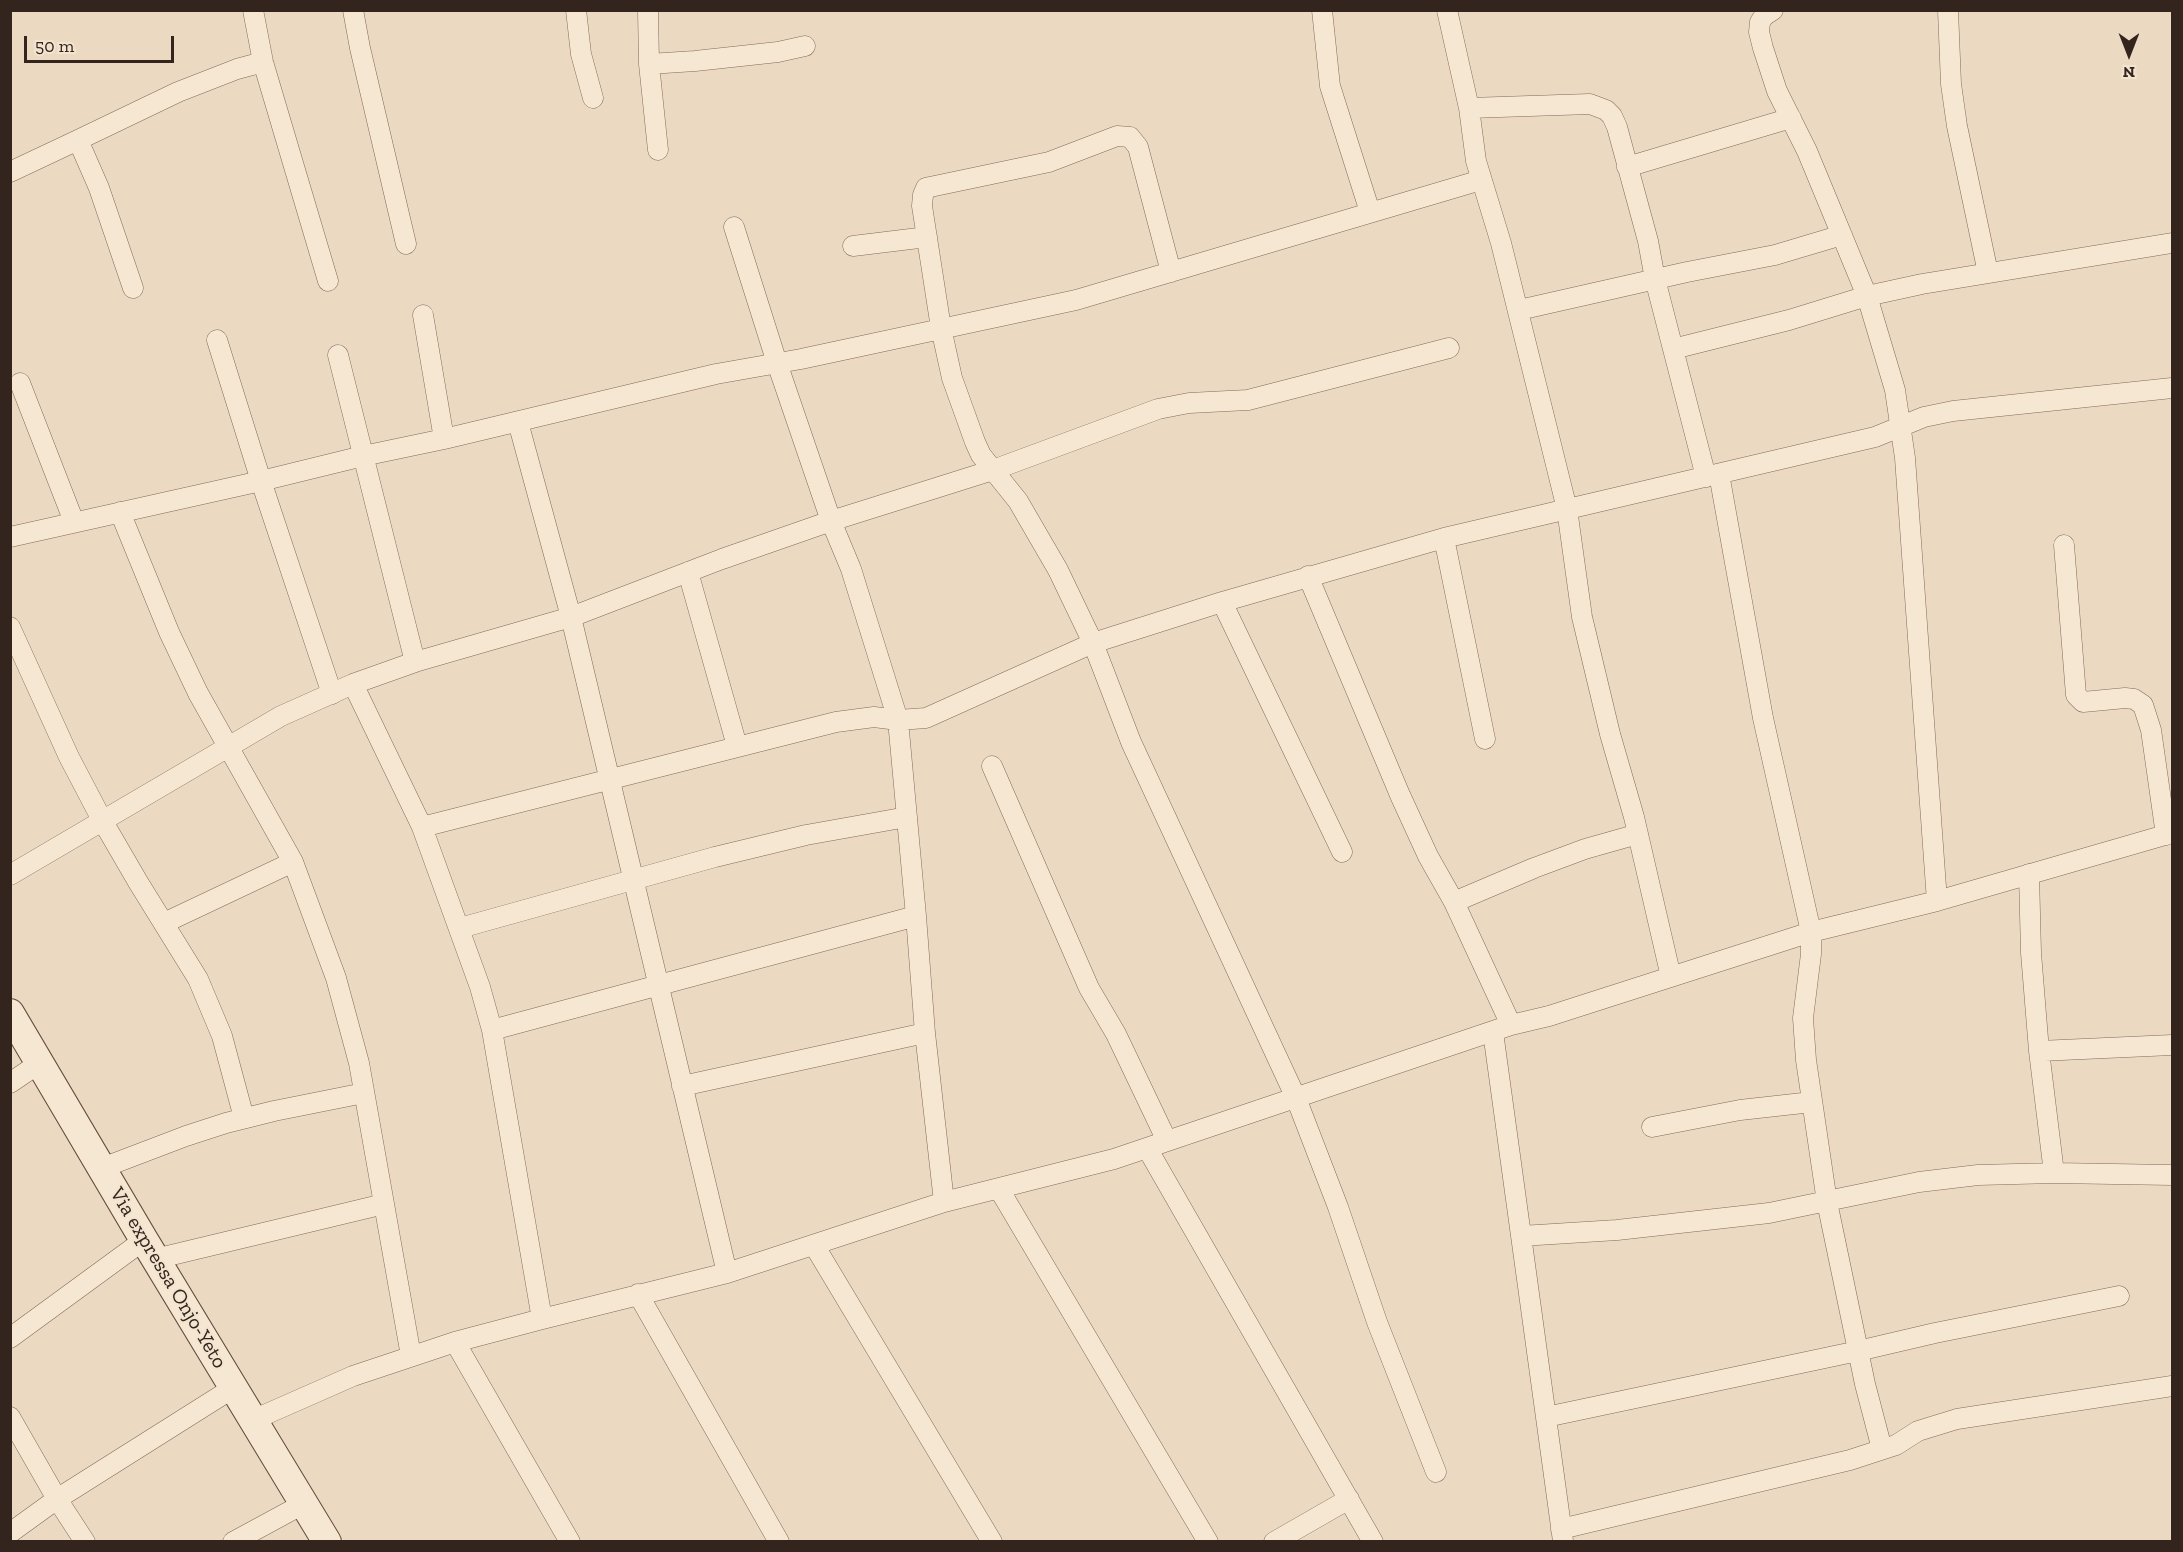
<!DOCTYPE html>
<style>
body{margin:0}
#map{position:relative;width:2183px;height:1552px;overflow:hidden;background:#ebd9c1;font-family:"Zilla Slab",serif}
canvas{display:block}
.frame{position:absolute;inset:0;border:12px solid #33251d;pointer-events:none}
.north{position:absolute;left:2099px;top:24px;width:60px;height:60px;-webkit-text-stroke:4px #f3e4d0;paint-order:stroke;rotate:180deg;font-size:16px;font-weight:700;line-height:24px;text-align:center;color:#33251d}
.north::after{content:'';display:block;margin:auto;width:21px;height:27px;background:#33251d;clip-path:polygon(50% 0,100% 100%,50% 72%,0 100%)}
.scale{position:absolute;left:24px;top:36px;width:150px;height:27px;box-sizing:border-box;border:3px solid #33251d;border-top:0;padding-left:8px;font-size:18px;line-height:21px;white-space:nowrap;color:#33251d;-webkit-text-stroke:4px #f3e4d0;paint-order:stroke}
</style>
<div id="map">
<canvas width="2183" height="1552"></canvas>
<div class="frame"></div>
<div class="north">N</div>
<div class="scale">50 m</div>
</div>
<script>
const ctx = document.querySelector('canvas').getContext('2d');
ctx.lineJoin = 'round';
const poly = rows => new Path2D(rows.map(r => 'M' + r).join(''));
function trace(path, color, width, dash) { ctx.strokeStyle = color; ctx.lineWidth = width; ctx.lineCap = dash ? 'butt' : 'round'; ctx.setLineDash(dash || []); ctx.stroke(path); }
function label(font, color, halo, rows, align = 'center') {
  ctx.font = font + ' "Zilla Slab",serif'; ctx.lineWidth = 4.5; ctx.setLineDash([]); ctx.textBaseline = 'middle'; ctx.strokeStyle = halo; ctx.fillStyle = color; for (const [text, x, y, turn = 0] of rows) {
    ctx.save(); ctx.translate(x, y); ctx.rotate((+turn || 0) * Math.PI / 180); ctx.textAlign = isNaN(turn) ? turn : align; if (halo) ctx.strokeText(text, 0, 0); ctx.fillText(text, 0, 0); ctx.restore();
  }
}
const minor = poly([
 [253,10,263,62,328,281],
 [353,10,360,48,406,244],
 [576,10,581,54,593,98],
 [648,10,649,64,658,150],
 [1322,10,1330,86,1370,212],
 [1447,10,1469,108,1476,161,1501,243,1567,509,1582,617,1610,734,1634,817,1671,977],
 [1773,10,1764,16,1760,22,1759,32,1763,48,1777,91,1807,151,1867,296,1895,390,1905,458,1937,901],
 [1948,10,1951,84,1957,126,1988,273],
 [649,64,695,61,778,52,805,46],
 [1469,108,1590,104,1606,110,1612,116,1617,127,1648,241,1655,279,1706,477],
 [78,140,178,92,237,69,263,62],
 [1627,167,1791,118],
 [10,172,78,140,99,188,133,288],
 [734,227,777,363,831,521,851,569,898,720,916,916,925,1033,944,1202],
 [853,246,927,237],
 [1171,272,1138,147,1130,137,1117,136,1049,162,930,187,926,188,923,195,922,206,941,328,952,378,975,442,981,455,1018,501,1058,570,1093,643,1131,742,1296,1098,1338,1207,1377,1322,1436,1472],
 [1519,310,1687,272,1775,255,1842,235],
 [423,315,444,439],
 [217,340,261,481,332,694],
 [1673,349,1789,320,1867,296,1922,284,2172,243],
 [338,355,415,662],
 [20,383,74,522],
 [518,422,571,617,727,1273],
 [1719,474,1763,718,1811,932,1811,954,1803,1018,1806,1060,1827,1202,1865,1384,1882,1449],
 [120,512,169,632,198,693,293,862,336,978,359,1063,411,1356],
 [10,537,261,481,363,456,444,439,716,374,801,359,1076,300,1481,180],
 [1444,538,1485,739],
 [2064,545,2076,695,2083,702,2125,698,2134,699,2143,705,2151,730,2166,835],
 [688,572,737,746],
 [1308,576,1400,795,1428,856,1454,902,1511,1025],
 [1222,602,1342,852],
 [10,627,69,757,102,820,138,882,198,979,222,1036,244,1118],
 [353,684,422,827,480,987,492,1030,542,1319],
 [992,766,1089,988,1116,1034,1167,1141],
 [422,827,836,722,874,717,898,720,926,718,1093,643,1222,602,1444,538,1875,437,1924,417,1953,411,2172,388],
 [2029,874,2031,953,2039,1051,2054,1173],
 [10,875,281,716,353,684,415,662,571,617,722,559,831,521,993,470,1158,409,1189,403,1248,400,1449,348],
 [1454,902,1534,868,1585,849,1638,834],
 [164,923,293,862],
 [460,928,715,857,806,835,907,817],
 [492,1030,916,916],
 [1493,1032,1563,1541],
 [2039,1051,2172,1045],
 [10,1083,41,1062],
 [682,1086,925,1033],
 [1652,1127,1740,1110,1812,1102],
 [1147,1148,1373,1542],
 [102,1168,186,1136,226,1123,274,1111,364,1093],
 [999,1189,1208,1542],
 [1521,1236,1617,1230,1769,1213,1919,1182,1978,1175,2054,1173,2172,1175],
 [814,1245,992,1542],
 [155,1259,384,1204],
 [638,1294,779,1542],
 [10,1338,144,1240],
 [455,1342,570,1542],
 [10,1417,57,1499,85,1542],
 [1546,1417,1858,1351,1935,1333,2119,1296],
 [253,1420,353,1376,455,1342,542,1319,727,1273,944,1202,1114,1159,1511,1025,1549,1016,1811,932,1937,901,2172,833],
 [1561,1529,1850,1460,1896,1445,1918,1431,1957,1419,2172,1386],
 [10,1533,57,1499,233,1388],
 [233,1542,305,1503],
 [1274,1542,1349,1499]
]);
const secondary = poly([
 [10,1013,144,1240,327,1542]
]);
const streetNames = [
 ["Via expressa Onjo-Yeto",168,1278,59]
];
trace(minor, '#836a5a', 21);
trace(secondary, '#644c3d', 30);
trace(minor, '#f6e7d3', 20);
trace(secondary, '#f6e7d3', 28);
label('21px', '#33251d', '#f3e4d0', streetNames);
</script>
